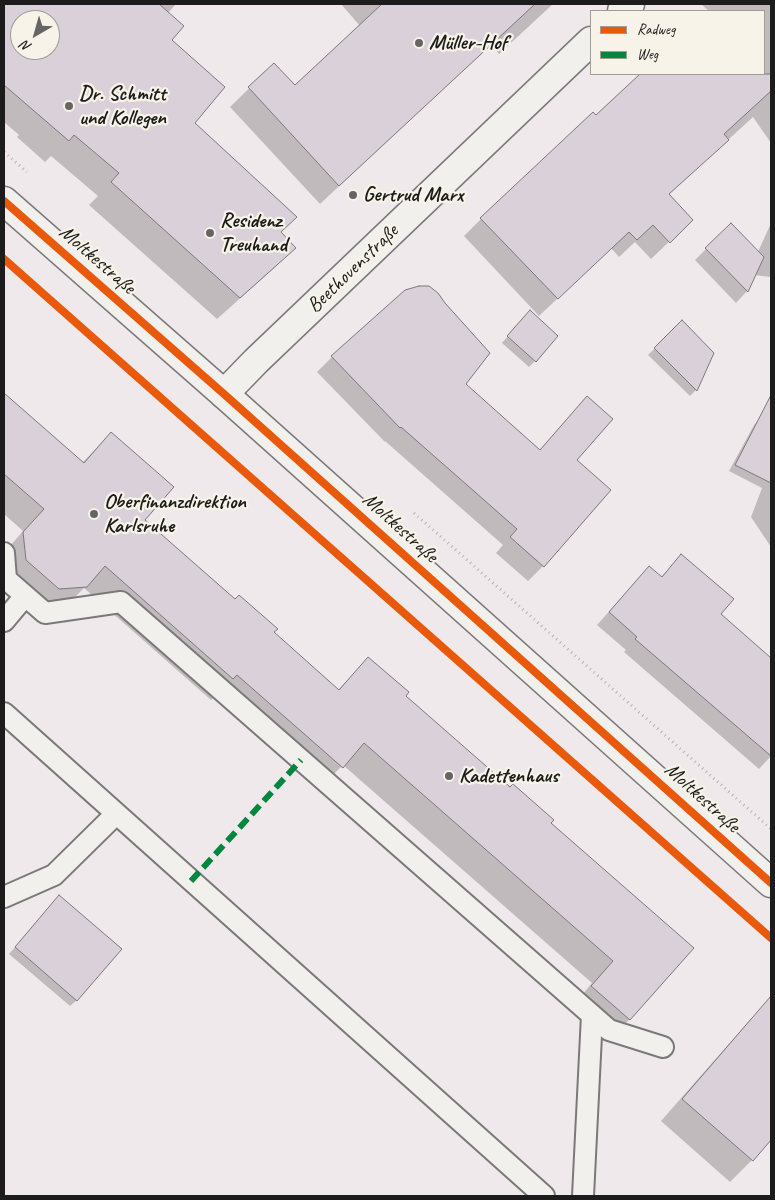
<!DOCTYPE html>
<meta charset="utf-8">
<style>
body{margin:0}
#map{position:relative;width:775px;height:1200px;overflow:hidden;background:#f0e9ec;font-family:Caveat,sans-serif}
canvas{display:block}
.frame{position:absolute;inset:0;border:5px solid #1c1c1c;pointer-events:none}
.legend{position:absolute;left:590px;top:10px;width:175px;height:65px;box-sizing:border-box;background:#f7f3e8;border:1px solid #9f9d96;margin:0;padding:6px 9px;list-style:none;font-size:15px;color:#1c1c1c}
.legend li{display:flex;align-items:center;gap:10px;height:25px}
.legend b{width:25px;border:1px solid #9f9d96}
.north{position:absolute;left:10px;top:10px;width:50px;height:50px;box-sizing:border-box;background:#f7f3e8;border:1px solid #9f9d96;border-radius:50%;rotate:218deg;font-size:14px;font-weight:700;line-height:20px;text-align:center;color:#1c1c1c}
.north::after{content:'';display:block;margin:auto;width:18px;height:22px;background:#666465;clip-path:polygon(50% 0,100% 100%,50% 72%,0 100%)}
</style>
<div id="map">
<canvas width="775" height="1200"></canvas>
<div class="frame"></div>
<ul class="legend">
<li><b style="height:6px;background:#e8590c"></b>Radweg</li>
<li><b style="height:6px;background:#00873e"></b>Weg</li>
</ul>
<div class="north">N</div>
</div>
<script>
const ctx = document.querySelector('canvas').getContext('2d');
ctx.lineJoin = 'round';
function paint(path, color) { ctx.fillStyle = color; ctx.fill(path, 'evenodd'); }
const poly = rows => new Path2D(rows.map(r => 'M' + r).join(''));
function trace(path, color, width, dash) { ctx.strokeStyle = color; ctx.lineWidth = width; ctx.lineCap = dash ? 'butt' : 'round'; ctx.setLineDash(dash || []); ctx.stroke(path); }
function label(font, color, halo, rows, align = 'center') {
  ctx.font = font + ' Caveat,sans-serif'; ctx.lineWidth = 4.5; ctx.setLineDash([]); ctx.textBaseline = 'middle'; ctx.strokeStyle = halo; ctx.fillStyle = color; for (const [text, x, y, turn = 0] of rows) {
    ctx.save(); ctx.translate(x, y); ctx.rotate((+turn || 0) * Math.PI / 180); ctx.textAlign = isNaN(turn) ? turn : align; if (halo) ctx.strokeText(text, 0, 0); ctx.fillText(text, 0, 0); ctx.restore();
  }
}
const shadow = poly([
 [4,4,176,4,168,13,170,40,194,124,279,233,295,248,272,270,217,319,89,205,98,196,51,156,45,162,17,137,19,135,4,122],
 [20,20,50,20,50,50,20,50],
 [341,4,553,4,499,54,491,44,320,204,230,107,274,64,295,87,360,26],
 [704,4,771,4,771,143,753,117,668,195,674,237,651,259,635,242,619,257,611,248,539,316,464,236,481,219,642,74,764,74,764,11,709,11,702,5],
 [771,223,771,277,754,275,747,291,736,303,695,260,706,249,758,252],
 [406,291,464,385,539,451,572,413,587,398,575,460,543,566,528,581,496,553,503,545,385,441,385,442,317,372,332,357],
 [523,318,535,361,529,367,502,343],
 [682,322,696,390,690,396,648,355],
 [4,394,82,463,111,433,143,520,338,690,368,659,404,696,692,949,629,1020,608,1041,570,1009,592,983,343,765,320,788,215,696,211,700,84,588,64,608,37,610,4,581,4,553,23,531,4,514],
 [760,418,771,424,771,547,751,517,762,488,729,471,754,425],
 [681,556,720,615,771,659,771,756,759,769,624,652,626,650,597,625,637,580,649,567,661,577],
 [53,903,77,1000,70,1006,9,954],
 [770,999,771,1000,771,1138,752,1160,730,1182,661,1121,749,1021]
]);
const building = poly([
 [4,4,159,4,184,26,172,40,225,87,195,123,297,217,281,232,296,248,240,298,111,182,119,173,74,135,69,141,4,85,4,4],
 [20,20,50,20,50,50,20,50,20,20],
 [382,4,535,4,339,186,248,87,274,63,295,85,382,4],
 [640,74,771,74,771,91,724,134,729,140,669,194,693,220,670,243,653,225,637,240,629,232,558,299,480,218,593,112,596,115,640,74],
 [731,223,764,257,748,292,705,248,731,223],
 [419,286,429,286,438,293,445,303,490,353,466,384,540,450,587,396,613,419,577,460,611,490,544,567,510,537,517,529,401,427,400,428,331,356,405,290,419,286],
 [530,310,558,336,536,362,507,336,530,310],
 [682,320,714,353,697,391,654,348,682,320],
 [4,393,84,463,111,432,174,487,145,520,235,599,239,595,278,629,274,632,339,690,368,657,409,692,406,696,510,787,513,784,554,820,551,823,694,948,630,1020,591,986,613,961,364,743,343,768,237,675,233,679,105,566,87,587,59,589,26,560,23,532,44,509,4,474,4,393],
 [771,395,771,483,735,465,771,395],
 [681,554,734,599,721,614,771,658,771,756,635,639,637,637,609,612,649,566,662,577,681,554],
 [59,895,122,949,77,1001,15,947,59,895],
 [771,996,771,1140,753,1161,682,1099,771,996]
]);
const path = poly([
 [4,152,27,172],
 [414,513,771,829]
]);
const service = poly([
 [4,553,6,579,45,613,121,602,609,1030,663,1047],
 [4,621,25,596],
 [4,713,544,1196],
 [4,897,54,875,116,814],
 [583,1196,592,1015]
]);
const minor = poly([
 [622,11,630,4],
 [224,394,256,361,591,41]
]);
const secondary = poly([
 [4,201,224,394,771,883]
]);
const quiet = poly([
 [191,881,301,760]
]);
const cycleway = poly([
 [4,201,224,394,771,883],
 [4,259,771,938]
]);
const markers = [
 [419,43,5,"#666465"],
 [69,106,5,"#666465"],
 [353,195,5,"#666465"],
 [210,233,5,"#666465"],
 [94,514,5,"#666465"],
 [449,776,5,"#666465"]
];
const poiNames = [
 ["Müller-Hof",429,43],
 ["Dr. Schmitt",79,94],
 ["und Kollegen",79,118],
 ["Gertrud Marx",363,195],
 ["Residenz",220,221],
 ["Treuhand",220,245],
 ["Oberfinanzdirektion",104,502],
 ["Karlsruhe",104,526],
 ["Kadettenhaus",459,776]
];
const streetNames = [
 ["Moltkestraße",97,260,41],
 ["Beethovenstraße",353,269,-44],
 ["Moltkestraße",400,528,42],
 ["Moltkestraße",702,798,42]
];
paint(shadow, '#0003');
paint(building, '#d9d0d9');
trace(building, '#7b787a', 1);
trace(service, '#7b787a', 24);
trace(minor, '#7b787a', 31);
trace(secondary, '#7b787a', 31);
trace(path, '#b4b1b0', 3, [1, 4]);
trace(service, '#f2f0ed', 20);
trace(minor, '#f2f0ed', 28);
trace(secondary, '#f2f0ed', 28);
trace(quiet, '#00873e', 6, [12, 6]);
trace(cycleway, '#e8590c', 8);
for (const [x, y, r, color] of markers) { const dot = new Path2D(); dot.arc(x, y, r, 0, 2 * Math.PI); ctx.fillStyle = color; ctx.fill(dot); trace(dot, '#f7f3e8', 2); }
label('bold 21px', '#1c1c1c', '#f7f3e8', poiNames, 'left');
label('21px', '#1c1c1c', '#f7f3e8', streetNames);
</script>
